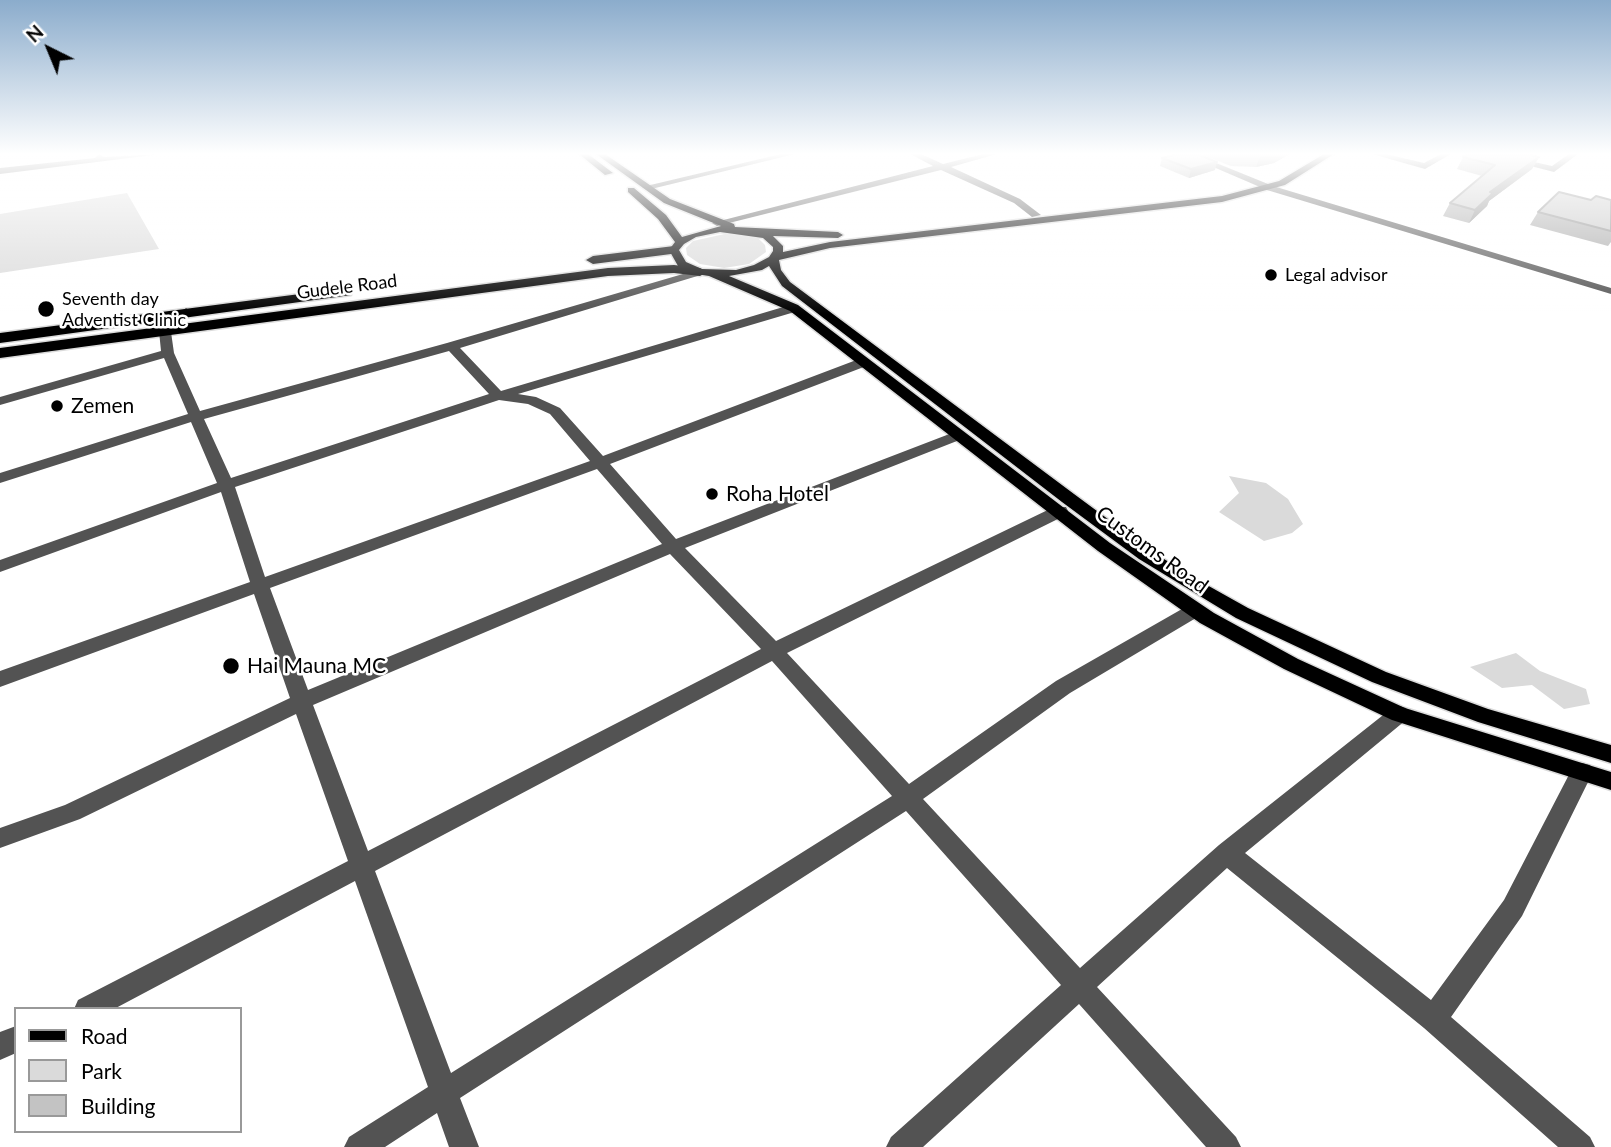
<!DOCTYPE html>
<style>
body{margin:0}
#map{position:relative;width:1611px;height:1147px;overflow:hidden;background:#fff;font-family:Lato,sans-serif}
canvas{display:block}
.legend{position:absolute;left:14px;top:1007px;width:228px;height:126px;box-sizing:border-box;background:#fff;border:2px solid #999;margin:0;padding:9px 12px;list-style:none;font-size:21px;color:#000}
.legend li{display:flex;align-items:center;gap:14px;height:35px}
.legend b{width:35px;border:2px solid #999}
.north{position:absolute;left:14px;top:14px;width:70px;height:70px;-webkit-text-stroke:5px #fff;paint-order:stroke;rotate:317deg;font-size:19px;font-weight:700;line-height:28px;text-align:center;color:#000}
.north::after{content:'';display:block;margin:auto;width:24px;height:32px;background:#000;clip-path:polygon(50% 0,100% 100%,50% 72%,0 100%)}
</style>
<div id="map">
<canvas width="1611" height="1147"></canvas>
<ul class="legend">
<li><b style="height:9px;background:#000"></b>Road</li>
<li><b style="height:19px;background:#dadada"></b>Park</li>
<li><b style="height:19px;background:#c3c3c3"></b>Building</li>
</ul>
<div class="north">N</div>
</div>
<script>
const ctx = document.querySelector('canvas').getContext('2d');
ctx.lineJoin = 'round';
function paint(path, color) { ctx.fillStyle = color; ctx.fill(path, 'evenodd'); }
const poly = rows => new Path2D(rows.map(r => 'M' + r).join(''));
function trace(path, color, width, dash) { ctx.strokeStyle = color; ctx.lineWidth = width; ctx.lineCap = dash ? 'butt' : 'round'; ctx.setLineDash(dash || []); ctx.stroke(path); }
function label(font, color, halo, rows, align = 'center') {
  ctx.font = font + ' Lato,sans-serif'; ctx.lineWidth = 5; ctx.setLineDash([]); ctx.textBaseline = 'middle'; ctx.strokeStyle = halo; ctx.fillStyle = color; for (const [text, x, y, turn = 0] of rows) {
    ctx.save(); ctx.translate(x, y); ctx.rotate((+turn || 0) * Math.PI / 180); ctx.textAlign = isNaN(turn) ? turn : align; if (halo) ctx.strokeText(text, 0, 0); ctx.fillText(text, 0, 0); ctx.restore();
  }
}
const green = poly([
 [127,193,159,249,0,273,0,214],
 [729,233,758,238,765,245,766,252,749,264,724,268,700,264,687,255,686,248,693,241],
 [1229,476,1266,483,1288,499,1303,524,1292,533,1264,541,1219,512,1239,493],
 [1516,653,1540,671,1586,689,1590,704,1564,709,1532,685,1502,688,1470,667]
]);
const minor = poly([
 [99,154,104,157,161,154,0,174,0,168,95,158,99,154],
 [781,154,795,154,647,190,642,187,781,154],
 [910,154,921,154,943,164,983,154,997,154,951,167,1020,199,1041,215,1032,217,1014,203,941,170,717,226,712,223,933,166,910,154],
 [1183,154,1194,154,1273,186,1611,288,1611,294,1267,190,1183,154],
 [1372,154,1386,154,1424,163,1441,154,1451,154,1425,169,1372,154],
 [1484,154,1498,154,1552,166,1569,154,1578,154,1554,172,1484,154],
 [700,269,706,272,704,274,460,348,501,391,790,305,798,305,798,311,518,394,536,397,560,408,603,456,859,359,869,359,869,365,610,464,676,539,952,433,962,433,962,439,685,548,776,641,1054,507,1066,507,1068,511,1066,515,787,653,909,784,1056,681,1189,605,1201,605,1204,610,1201,615,1070,693,923,799,1080,968,1219,845,1392,708,1399,706,1406,708,1409,714,1406,720,1245,853,1431,1000,1504,900,1574,765,1582,763,1590,765,1593,772,1522,916,1451,1017,1590,1137,1595,1147,1558,1147,1424,1028,1227,868,1097,987,1236,1137,1241,1147,1206,1147,1079,1004,923,1147,886,1147,891,1137,1061,985,906,811,460,1098,479,1147,449,1147,437,1113,385,1147,344,1147,349,1137,428,1087,355,881,114,1009,74,1009,78,1000,348,861,296,714,80,819,0,848,0,828,65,805,290,698,254,594,0,687,0,671,250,582,221,492,0,572,0,560,217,483,191,422,0,483,0,473,188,414,164,358,0,405,0,397,161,351,159,331,186,308,192,312,171,332,174,353,200,411,447,343,700,269],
 [449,351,489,394,231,478,204,419,449,351],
 [499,400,528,404,550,414,590,461,265,577,235,487,499,400],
 [597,469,662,544,308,690,270,588,597,469],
 [670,554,761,649,368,851,313,705,670,554],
 [772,661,892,796,451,1073,375,871,772,661],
 [16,1026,16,1053,0,1060,0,1032,16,1026]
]);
const major = poly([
 [579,154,588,154,613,173,605,175,579,154],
 [596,154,605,154,670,199,734,224,735,227,838,232,843,235,838,238,773,236,783,246,783,252,830,242,1222,196,1279,181,1324,154,1334,154,1285,185,1222,202,830,248,779,260,781,270,790,282,1074,494,1151,551,1198,580,1248,608,1386,672,1488,709,1611,745,1611,763,1478,722,1372,682,1236,618,1139,559,1062,502,782,286,769,266,762,270,729,276,798,305,1110,543,1214,613,1298,659,1405,708,1611,772,1611,790,1392,720,1284,669,1200,623,1098,551,790,311,709,276,696,274,678,266,669,250,675,242,658,219,628,192,628,188,634,188,666,215,682,237,721,226,664,203,596,154],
 [720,232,763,238,773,247,773,251,769,257,754,265,736,270,702,269,686,262,679,250,684,244,696,237,720,232]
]);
const highway = poly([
 [674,246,679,247,679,253,593,264,586,260,593,256,674,246],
 [674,265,700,268,707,272,700,276,674,273,608,276,0,358,0,348,608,268,674,265],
 [346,288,351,289,351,295,0,343,0,333,346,288]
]);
const wall = poly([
 [1203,154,1290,154,1274,163,1256,167,1231,166,1203,155],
 [1463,157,1539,157,1532,169,1489,201,1487,206,1469,223,1443,216,1450,203,1482,176,1457,169],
 [1162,158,1215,170,1189,178,1160,166],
 [1591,200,1611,200,1611,242,1608,246,1530,225,1538,212]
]);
const shadedWall = poly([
 [1261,154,1290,154,1274,163,1256,167],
 [1539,157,1532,169,1489,201,1487,206,1469,223,1475,210,1490,192],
 [1217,162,1215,170,1189,178,1191,169]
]);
const building = poly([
 [1178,154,1197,154,1217,162,1191,169,1162,158,1178,154],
 [1469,154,1526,154,1539,157,1490,192,1493,193,1475,210,1450,203,1495,165,1463,157,1469,154],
 [1559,192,1591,200,1596,196,1611,200,1611,231,1538,212,1559,192]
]);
const markers = [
 [1271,275,7,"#000"],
 [46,309,9,"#000"],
 [57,406,7,"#000"],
 [712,494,7,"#000"],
 [231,666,9,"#000"]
];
const farPoinames = [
 ["Legal advisor",1285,275],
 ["Seventh day",62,299],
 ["Adventist Clinic",62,320]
];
const farStreetnames = [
 ["Gudele Road",347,287,-7]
];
const poiNames = [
 ["Zemen",71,406],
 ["Roha Hotel",726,494],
 ["Hai Mauna MC",247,666]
];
const streetNames = [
 ["Customs Road",1152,550,36]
];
paint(green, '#dadada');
trace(major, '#dbdbdb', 3);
trace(highway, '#dbdbdb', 3);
paint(minor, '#535353');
paint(major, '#000');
paint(highway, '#000');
paint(wall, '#a8a8a8');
paint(shadedWall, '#888');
paint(building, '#c3c3c3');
trace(building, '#888', 2);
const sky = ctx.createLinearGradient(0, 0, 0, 314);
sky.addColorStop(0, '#8baccc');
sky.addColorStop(0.49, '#fff');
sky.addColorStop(1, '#ffffff00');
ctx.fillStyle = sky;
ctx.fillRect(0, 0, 1611, 314);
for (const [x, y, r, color] of markers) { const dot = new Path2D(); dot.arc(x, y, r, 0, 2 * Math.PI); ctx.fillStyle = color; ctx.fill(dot); trace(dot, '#fff', 2.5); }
label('18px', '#000', '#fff', farPoinames, 'left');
label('18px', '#000', '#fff', farStreetnames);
label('21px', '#000', '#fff', poiNames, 'left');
label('21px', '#000', '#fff', streetNames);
</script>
